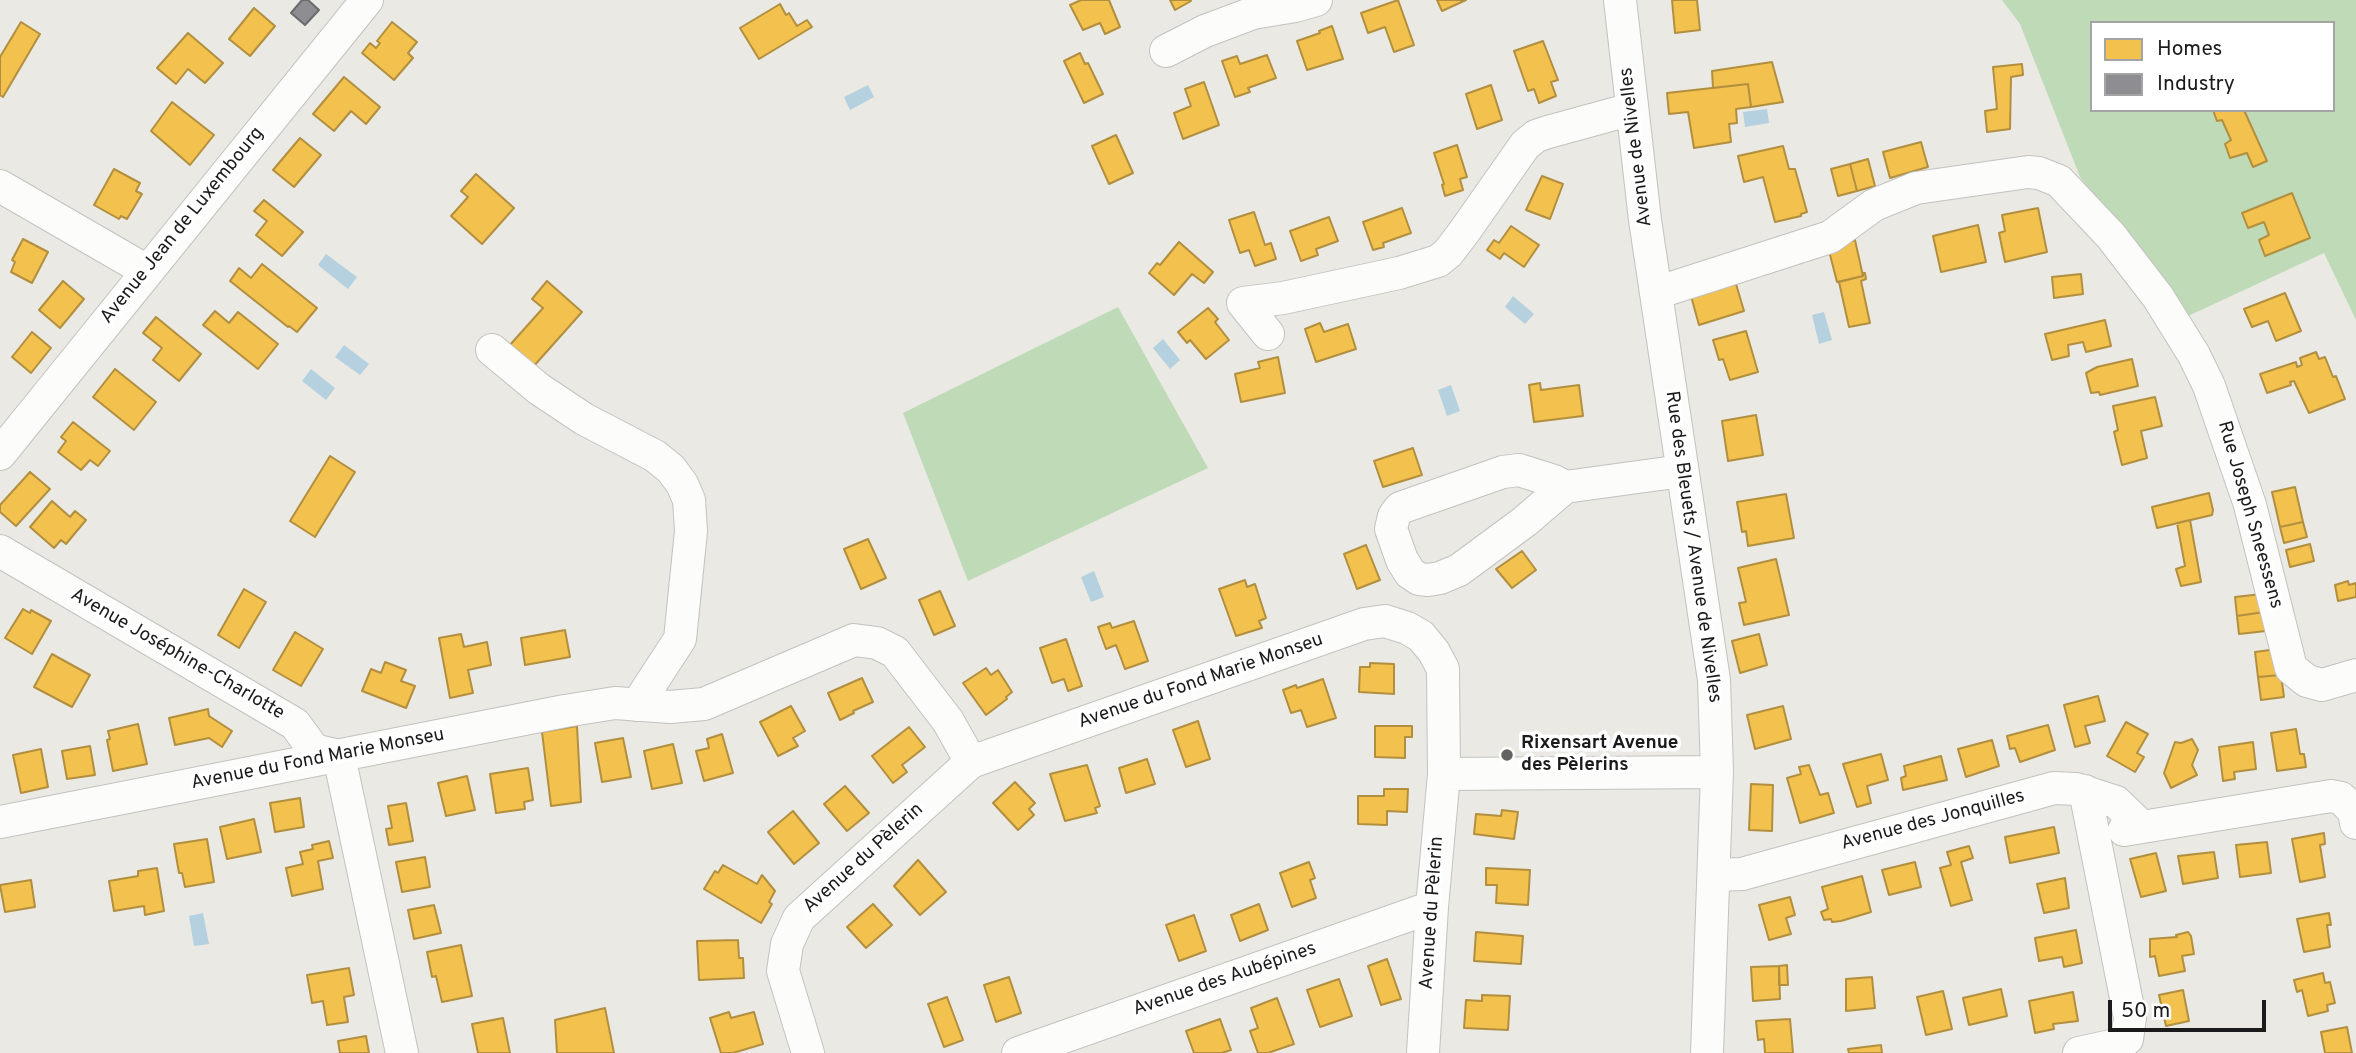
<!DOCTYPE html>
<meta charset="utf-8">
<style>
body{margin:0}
#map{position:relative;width:2356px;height:1053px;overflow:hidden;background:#eae9e3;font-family:Overpass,sans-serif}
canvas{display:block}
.legend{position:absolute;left:2090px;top:21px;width:245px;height:91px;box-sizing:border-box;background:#fff;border:2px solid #a4a4a4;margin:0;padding:9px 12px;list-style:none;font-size:21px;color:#1b1b1b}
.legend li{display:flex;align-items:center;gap:14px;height:35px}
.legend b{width:35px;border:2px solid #a4a4a4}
.scale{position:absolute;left:2108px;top:1000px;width:158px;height:32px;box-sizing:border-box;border:4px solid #1b1b1b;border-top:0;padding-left:9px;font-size:21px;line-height:24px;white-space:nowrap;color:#1b1b1b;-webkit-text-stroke:5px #fff;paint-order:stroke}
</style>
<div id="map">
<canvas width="2356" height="1053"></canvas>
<ul class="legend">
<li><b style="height:19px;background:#f2c14e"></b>Homes</li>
<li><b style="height:19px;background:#8d8d92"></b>Industry</li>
</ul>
<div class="scale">50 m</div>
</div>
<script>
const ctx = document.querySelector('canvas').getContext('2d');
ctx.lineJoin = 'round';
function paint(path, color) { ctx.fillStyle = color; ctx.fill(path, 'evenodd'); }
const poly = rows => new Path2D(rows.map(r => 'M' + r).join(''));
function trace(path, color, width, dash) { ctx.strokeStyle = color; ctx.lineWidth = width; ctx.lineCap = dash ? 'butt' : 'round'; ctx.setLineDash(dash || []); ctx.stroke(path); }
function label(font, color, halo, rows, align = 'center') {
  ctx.font = font + ' Overpass,sans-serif'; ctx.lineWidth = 7; ctx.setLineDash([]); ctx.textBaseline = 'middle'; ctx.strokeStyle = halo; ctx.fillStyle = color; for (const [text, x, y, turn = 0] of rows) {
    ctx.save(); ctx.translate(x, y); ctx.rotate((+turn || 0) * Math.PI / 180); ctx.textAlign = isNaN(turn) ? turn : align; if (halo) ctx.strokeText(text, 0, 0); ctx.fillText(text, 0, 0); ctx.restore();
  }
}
const forest = poly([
 [2002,0,2356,0,2356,320,2324,253,2188,316,2080,177,2020,24],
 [2092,23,2333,23,2333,110,2092,110],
 [1118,307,1208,468,968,581,903,413]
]);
const water = poly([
 [868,85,874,97,850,110,844,97],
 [1767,109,1769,123,1745,127,1743,112],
 [326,254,357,277,348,289,318,265],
 [1513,296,1534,314,1525,324,1505,307],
 [1824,312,1832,340,1819,344,1812,315],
 [1163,339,1180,360,1170,369,1153,348],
 [344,345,369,364,360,375,335,357],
 [311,369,335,388,326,400,302,381],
 [1451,385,1460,411,1447,416,1438,390],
 [1094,571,1104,597,1091,602,1081,577],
 [203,913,209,944,194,946,189,916]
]);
const homes = poly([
 [1081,0,1109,0,1120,27,1105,34,1100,23,1083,30,1070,5,1081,0],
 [1170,0,1190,0,1191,1,1175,10,1170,0],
 [1398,0,1414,45,1394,52,1385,27,1368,33,1361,13,1398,0],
 [1437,0,1466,0,1442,11,1437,0],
 [1672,0,1697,0,1700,30,1675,33,1672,0],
 [780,4,786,15,789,13,797,26,807,20,812,27,759,59,740,28,780,4],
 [254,8,275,26,250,56,229,39,254,8],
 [21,22,40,34,3,97,0,95,0,57,21,22],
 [392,22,417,42,408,53,413,58,394,80,362,53,370,43,376,48,380,43,377,41,392,22],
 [1332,26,1343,59,1307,70,1297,41,1320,33,1319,31,1332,26],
 [188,33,223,63,205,83,188,69,176,84,157,68,188,33],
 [1543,41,1558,80,1551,82,1556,96,1539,103,1534,89,1528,91,1514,51,1543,41],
 [1080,53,1085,64,1088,63,1103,94,1084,103,1064,61,1080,53],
 [1267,55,1276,78,1248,88,1250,92,1235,97,1222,61,1237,56,1240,64,1267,55],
 [1772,62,1783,102,1751,107,1748,84,1713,88,1712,71,1772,62],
 [2022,64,2023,75,2011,77,2010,129,1987,132,1985,111,1997,109,1993,67,2022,64],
 [344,77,380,107,366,124,351,111,334,131,313,114,344,77],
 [1204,82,1219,125,1183,139,1174,113,1191,106,1185,89,1204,82],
 [1748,84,1751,107,1736,109,1737,123,1729,124,1731,142,1694,148,1688,112,1669,114,1667,93,1748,84],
 [1491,85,1502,120,1477,129,1466,94,1491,85],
 [172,102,214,135,190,165,151,131,172,102],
 [2213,110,2244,110,2267,161,2253,167,2247,153,2230,158,2225,144,2231,140,2222,120,2217,121,2213,110],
 [1116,135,1133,173,1109,184,1092,146,1116,135],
 [300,138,321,155,294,187,273,170,300,138],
 [1921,142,1928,167,1890,178,1883,152,1921,142],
 [1457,145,1467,177,1460,179,1463,190,1445,196,1442,185,1444,184,1434,153,1457,145],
 [1783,146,1789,169,1795,169,1807,212,1801,214,1801,216,1775,222,1763,177,1744,182,1738,156,1783,146],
 [1868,159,1875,186,1857,191,1850,164,1868,159],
 [1850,164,1857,191,1838,196,1831,169,1850,164],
 [114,169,140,183,136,191,142,194,127,219,121,216,119,219,94,205,114,169],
 [476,174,514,208,482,244,451,216,468,197,461,191,476,174],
 [1542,176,1563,184,1550,219,1526,210,1542,176],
 [2292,193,2310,238,2265,256,2259,240,2269,235,2264,222,2248,228,2242,213,2292,193],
 [264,200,303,232,282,256,256,235,267,221,254,211,264,200],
 [1402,208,1411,233,1383,243,1384,247,1373,250,1363,222,1402,208],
 [2038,208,2047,252,2005,262,1999,233,2005,231,2002,215,2038,208],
 [1254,212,1265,245,1271,243,1276,259,1255,266,1249,250,1240,253,1229,220,1254,212],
 [1329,217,1338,241,1316,249,1318,255,1301,261,1290,231,1329,217],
 [1978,225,1986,262,1941,272,1933,236,1978,225],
 [1511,226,1539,245,1524,267,1504,253,1500,259,1487,250,1494,240,1499,243,1511,226],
 [23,239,48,252,32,283,11,272,15,262,12,260,23,239],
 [1855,240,1863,276,1837,282,1828,247,1855,240],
 [1179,242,1213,272,1204,283,1192,274,1174,295,1149,273,1157,263,1160,265,1179,242],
 [262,264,317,308,297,332,289,326,288,327,230,281,239,268,251,278,262,264],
 [1863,273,1865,273,1866,279,1861,281,1870,323,1849,327,1839,282,1863,276,1863,273],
 [2081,274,2083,294,2054,298,2052,277,2081,274],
 [63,281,84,299,60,328,39,310,63,281],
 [547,281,582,312,533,367,509,346,543,308,532,299,547,281],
 [1736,284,1744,311,1699,325,1691,296,1736,284],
 [2285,293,2301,331,2276,341,2268,321,2252,327,2244,309,2285,293],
 [1208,308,1218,319,1215,322,1229,340,1206,359,1190,340,1187,343,1178,332,1208,308],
 [215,311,229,323,238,312,278,344,258,369,203,325,215,311],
 [156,317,201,354,179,381,153,360,162,348,143,333,156,317],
 [2105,320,2111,346,2086,352,2083,342,2068,345,2069,356,2052,360,2045,334,2105,320],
 [1320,323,1324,332,1348,324,1356,349,1316,362,1305,329,1320,323],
 [1746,331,1758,372,1730,380,1723,359,1719,360,1713,340,1746,331],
 [32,332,51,348,31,373,12,357,32,332],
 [2316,352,2319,359,2325,357,2333,377,2336,376,2345,399,2309,413,2294,381,2290,382,2291,385,2267,393,2260,374,2296,362,2297,367,2302,365,2300,358,2316,352],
 [1278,357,1285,393,1241,402,1235,374,1260,368,1258,362,1278,357],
 [2132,359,2138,386,2100,395,2099,392,2091,393,2086,373,2097,367,2132,359],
 [115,369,156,402,134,430,93,397,115,369],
 [1540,383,1541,390,1579,385,1583,416,1534,422,1529,385,1540,383],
 [2155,397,2162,426,2141,431,2147,458,2122,465,2114,432,2118,430,2113,406,2155,397],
 [1756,415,1763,455,1728,461,1722,421,1756,415],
 [73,422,110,451,98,466,90,460,81,470,58,452,66,441,61,437,73,422],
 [1413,448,1422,475,1383,487,1374,461,1413,448],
 [330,456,355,472,315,537,290,521,330,456],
 [30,472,50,489,16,526,0,512,0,505,30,472],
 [2295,487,2303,522,2280,527,2272,492,2295,487],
 [2209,493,2213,510,2212,515,2157,528,2152,507,2209,493],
 [1786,494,1794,538,1748,546,1746,531,1742,532,1737,502,1786,494],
 [52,501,70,517,75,511,86,520,66,544,61,540,54,548,30,527,52,501],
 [2190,520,2201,582,2181,586,2176,569,2185,566,2177,523,2190,520],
 [2303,522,2307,537,2284,543,2280,527,2303,522],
 [868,539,886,578,861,589,844,549,868,539],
 [2310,544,2314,561,2290,567,2286,550,2310,544],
 [1366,545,1380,580,1357,589,1344,554,1366,545],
 [1522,551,1536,570,1512,588,1496,569,1522,551],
 [1776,559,1789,615,1744,625,1739,603,1746,602,1738,568,1776,559],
 [1245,580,1247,587,1255,584,1266,618,1259,621,1262,628,1236,636,1219,589,1245,580],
 [2348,581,2349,585,2356,583,2356,597,2338,601,2335,585,2348,581],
 [244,589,266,602,239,648,218,635,244,589],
 [940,591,955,626,934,635,919,600,940,591],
 [2262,594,2264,612,2237,616,2235,597,2262,594],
 [23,609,30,613,31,610,51,621,32,654,5,638,23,609],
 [2264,612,2266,631,2239,634,2237,616,2264,612],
 [1134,621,1148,661,1125,669,1116,645,1106,649,1098,627,1110,623,1112,628,1134,621],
 [565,630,570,657,525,665,521,638,565,630],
 [295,632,323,649,301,686,273,670,295,632],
 [461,634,464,647,487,642,491,665,468,670,473,693,450,698,439,638,461,634],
 [1759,634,1767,665,1740,673,1732,641,1759,634],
 [1066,639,1082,686,1068,691,1064,679,1052,683,1040,648,1066,639],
 [2277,649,2281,675,2258,677,2255,652,2277,649],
 [52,654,90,675,72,707,34,687,52,654],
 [385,662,406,670,401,681,415,686,406,708,362,691,371,669,381,673,385,662],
 [1370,663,1394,664,1394,694,1359,692,1360,667,1370,667,1370,663],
 [986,668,991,675,998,670,1012,692,1006,697,1007,699,986,715,963,683,986,668],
 [2281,675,2284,697,2261,700,2258,677,2281,675],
 [862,678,873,702,853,711,854,713,840,720,828,693,862,678],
 [1323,679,1336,718,1307,727,1301,710,1291,713,1283,690,1296,685,1297,688,1323,679],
 [2098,696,2105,721,2085,726,2090,743,2075,747,2064,705,2098,696],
 [791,706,805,731,793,738,798,746,778,756,760,722,791,706],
 [1783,706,1791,739,1755,749,1747,715,1783,706],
 [208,709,209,716,232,731,222,747,209,738,175,745,169,718,208,709],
 [1198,721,1210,759,1186,767,1173,730,1198,721],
 [2126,722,2148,734,2137,753,2144,757,2135,772,2107,756,2126,722],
 [138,724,147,764,113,771,107,740,110,739,108,731,138,724],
 [2048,725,2055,750,2020,762,2015,748,2010,749,2007,736,2048,725],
 [577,726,581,802,551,806,542,732,577,726],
 [1375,726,1412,726,1412,737,1405,737,1405,758,1375,757,1375,726],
 [909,727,925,747,902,765,907,772,893,783,872,756,909,727],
 [2296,729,2300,754,2304,754,2306,767,2277,771,2271,733,2296,729],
 [722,734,733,773,704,781,696,751,709,748,707,739,722,734],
 [623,738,631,777,602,782,595,743,623,738],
 [2192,739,2198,750,2192,765,2197,775,2171,788,2164,773,2175,742,2181,743,2192,739],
 [1992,740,1999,766,1966,777,1958,749,1992,740],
 [2253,742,2256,769,2234,772,2235,779,2223,781,2219,747,2253,742],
 [673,744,682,783,652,789,644,751,673,744],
 [90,746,95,775,67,779,62,751,90,746],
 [41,749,48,787,21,793,13,755,41,749],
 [1881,754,1888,780,1867,786,1871,803,1857,807,1843,764,1881,754],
 [1941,756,1947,780,1903,790,1901,778,1906,776,1904,766,1941,756],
 [1147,759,1155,784,1126,793,1119,768,1147,759],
 [1087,765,1100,806,1095,808,1097,813,1065,821,1050,774,1087,765],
 [1809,765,1820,795,1828,793,1834,813,1800,823,1787,778,1801,774,1799,767,1809,765],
 [528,768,533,800,524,802,525,809,496,813,490,774,528,768],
 [467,776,475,810,446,816,438,783,467,776],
 [1015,782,1035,803,1029,809,1034,815,1018,830,993,803,1015,782],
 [1751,784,1773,785,1772,831,1749,830,1751,784],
 [845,786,869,813,847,831,824,804,845,786],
 [1384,789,1408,789,1407,812,1387,811,1387,825,1358,824,1358,796,1384,796,1384,789],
 [300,798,304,827,275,832,270,803,300,798],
 [406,803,413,841,389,845,386,829,392,828,388,806,406,803],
 [1502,810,1518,812,1514,839,1474,834,1476,814,1501,816,1502,810],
 [793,811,819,843,794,864,768,832,793,811],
 [254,819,261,852,227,859,220,827,254,819],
 [2054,827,2059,853,2010,863,2005,837,2054,827],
 [2324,833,2325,844,2320,845,2325,877,2300,882,2292,839,2324,833],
 [207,839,214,882,185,887,182,873,179,873,174,844,207,839],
 [329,841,333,858,318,861,323,889,292,896,286,868,303,864,300,852,313,849,312,845,329,841],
 [2267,842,2271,873,2240,877,2236,845,2267,842],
 [1969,846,1973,858,1961,862,1972,900,1951,906,1940,868,1951,865,1947,852,1969,846],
 [2214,852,2218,878,2183,884,2178,856,2214,852],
 [2156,853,2166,891,2141,897,2130,859,2156,853],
 [425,857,430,887,402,892,396,862,425,857],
 [918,860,946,892,920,915,894,886,918,860],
 [1309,862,1315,878,1310,880,1316,898,1292,907,1280,873,1309,862],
 [1915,862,1921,887,1889,895,1882,870,1915,862],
 [723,865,757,884,762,875,775,891,769,902,772,904,761,923,704,889,715,871,718,873,723,865],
 [157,868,164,911,145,915,144,906,114,911,109,881,138,876,138,871,157,868],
 [1486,868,1530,870,1528,905,1496,903,1497,885,1486,885,1486,868],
 [1862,876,1871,912,1841,921,1832,922,1831,919,1824,920,1821,912,1828,909,1822,887,1862,876],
 [2065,878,2069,908,2044,913,2037,884,2065,878],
 [31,880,35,907,5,912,0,885,31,880],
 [1790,897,1795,915,1786,918,1791,934,1769,940,1759,905,1790,897],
 [873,904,892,925,866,948,847,927,873,904],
 [1259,904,1268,930,1240,941,1231,915,1259,904],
 [434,905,441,933,414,939,408,910,434,905],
 [2329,913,2331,925,2327,925,2330,947,2304,952,2297,919,2329,913],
 [1194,915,1206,951,1179,961,1166,925,1194,915],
 [2076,930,2082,963,2064,967,2062,957,2039,961,2035,938,2076,930],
 [1476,932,1523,936,1521,964,1474,961,1476,932],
 [2188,932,2191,936,2194,954,2182,956,2185,971,2159,976,2155,956,2150,957,2150,939,2177,937,2176,935,2188,932],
 [738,940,739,958,743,958,744,978,699,980,697,941,738,940],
 [461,945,472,996,442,1002,436,976,432,977,427,952,461,945],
 [1387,959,1401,999,1381,1005,1368,966,1387,959],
 [1787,965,1788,985,1779,985,1779,966,1787,965],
 [1779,966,1780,999,1753,1001,1751,967,1779,966],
 [349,968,354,995,344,997,348,1022,327,1025,323,1001,312,1003,307,975,349,968],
 [2323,973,2325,983,2330,982,2335,1003,2327,1005,2328,1011,2308,1016,2302,990,2297,992,2294,980,2323,973],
 [1009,977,1021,1013,996,1022,984,985,1009,977],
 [1872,977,1875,1008,1846,1011,1846,979,1872,977],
 [1339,979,1352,1016,1320,1027,1307,990,1339,979],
 [2001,989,2007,1016,1969,1025,1963,998,2001,989],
 [2183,990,2189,1021,2166,1026,2159,995,2183,990],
 [1943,991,1952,1029,1926,1035,1917,997,1943,991],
 [2073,992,2078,1021,2053,1024,2054,1029,2035,1033,2029,1001,2073,992],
 [1482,995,1510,996,1508,1030,1464,1028,1466,1000,1482,1001,1482,995],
 [947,997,963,1040,944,1047,928,1004,947,997],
 [1277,998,1294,1044,1268,1053,1258,1053,1250,1031,1258,1028,1251,1008,1277,998],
 [605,1008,614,1053,557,1053,555,1020,605,1008],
 [729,1012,731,1018,754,1012,763,1044,733,1053,721,1053,710,1018,729,1012],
 [503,1018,510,1053,478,1053,472,1024,503,1018],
 [1220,1019,1231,1050,1222,1053,1194,1053,1186,1031,1220,1019],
 [1790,1019,1793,1053,1765,1053,1764,1039,1758,1040,1756,1021,1790,1019],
 [2347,1027,2352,1053,2325,1053,2321,1032,2347,1027],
 [366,1036,369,1053,340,1053,338,1041,366,1036],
 [1881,1045,1882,1053,1849,1053,1848,1049,1881,1045]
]);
const industry = poly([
 [302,0,308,0,319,10,305,25,291,13,302,0]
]);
const minor = poly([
 [1620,0,1645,220,1714,680,1717,772,1707,1053],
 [1166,51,1205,31,1253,13,1295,6,1316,0],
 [0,186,147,271],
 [1656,293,1830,237,1874,205,1916,188,2028,172,2039,173,2059,181,2111,236,2158,297,2194,355,2209,386,2250,505,2291,668,2307,681,2322,685,2356,675],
 [1268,334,1243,303,1283,298,1399,273,1438,261,1448,253,1464,232,1525,145,1536,136,1548,132,1632,109],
 [492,350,539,389,584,419,655,456,671,469,682,484,689,500,691,531,680,639,637,705],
 [0,454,367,0],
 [1519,470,1554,481,1565,487,1524,522,1459,570,1440,578,1428,580,1419,579,1410,573,1402,560,1391,529,1394,516,1400,508,1503,472,1519,470],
 [1565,487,1682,471],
 [0,551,295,724,314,750,339,756,402,1053],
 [1444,774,1717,772],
 [0,822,565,711,615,703,670,707,704,704,854,640,877,643,895,652,948,721,971,762,1364,624,1385,621,1407,628,1421,636,1434,652,1443,669,1444,774,1432,907,1423,1053],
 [2124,830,2331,796,2341,798,2348,805,2354,812,2356,823],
 [1714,875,1742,874,2054,788,2076,789,2116,802,2142,827],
 [808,1053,783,971,787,944,799,918,971,762],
 [1018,1053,1432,907],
 [2079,1053,2120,1044,2127,1039,2130,1018,2085,791]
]);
const markers = [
 [1507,755,7,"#636361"]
];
const streetNames = [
 ["Avenue de Nivelles",1637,147,-97],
 ["Avenue Jean de Luxembourg",183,226,-51],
 ["Rue Joseph Sneessens",2249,515,74],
 ["Rue des Bleuets / Avenue de Nivelles",1692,547,82],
 ["Avenue Joséphine-Charlotte",177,655,30],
 ["Avenue du Fond Marie Monseu",1201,682,-19],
 ["Avenue du Fond Marie Monseu",318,760,-11],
 ["Avenue des Jonquilles",1933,821,-15],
 ["Avenue du Pèlerin",864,859,-42],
 ["Avenue du Pèlerin",1433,913,-86],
 ["Avenue des Aubépines",1225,980,-19]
];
const poiNames = [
 ["Rixensart Avenue",1521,744],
 ["des Pèlerins",1521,766]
];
paint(forest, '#bfdab7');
paint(water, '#b5d0df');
paint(homes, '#f2c14e');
trace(homes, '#b28f3f', 2);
paint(industry, '#8d8d92');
trace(industry, '#6b6b6e', 2);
trace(minor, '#c2c2bf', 34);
trace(minor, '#fcfcfb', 32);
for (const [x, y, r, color] of markers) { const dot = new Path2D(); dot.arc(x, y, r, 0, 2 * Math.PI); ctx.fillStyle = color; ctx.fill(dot); trace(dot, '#fff', 2.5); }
label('19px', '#1b1b1b', '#fff', streetNames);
label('bold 19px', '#1b1b1b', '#fff', poiNames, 'left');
</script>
